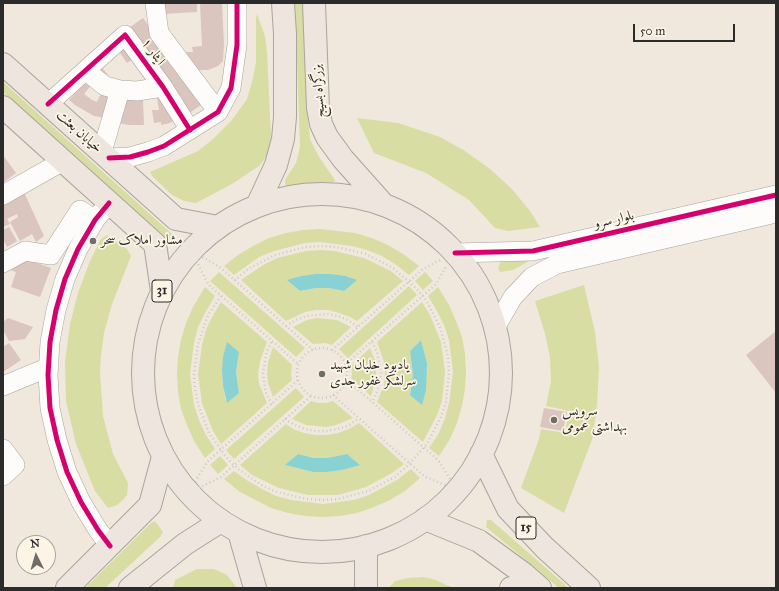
<!DOCTYPE html>
<meta charset="utf-8">
<style>
body{margin:0}
#map{position:relative;width:779px;height:591px;overflow:hidden;background:#f0e8dc;font-family:"IM FELL Great Primer",serif}
canvas{display:block}
.frame{position:absolute;inset:0;border:4px solid #2b2b2b;pointer-events:none}
.north{position:absolute;left:16px;top:535px;width:40px;height:40px;box-sizing:border-box;background:#fcf5e5;border:1px solid #a8a49b;border-radius:50%;rotate:355deg;font-size:11px;font-weight:700;line-height:16px;text-align:center;color:#2b2b2b}
.north::after{content:'';display:block;margin:auto;width:14px;height:18px;background:#706d69;clip-path:polygon(50% 0,100% 100%,50% 72%,0 100%)}
.scale{position:absolute;left:633px;top:24px;width:102px;height:18px;box-sizing:border-box;border:2px solid #2b2b2b;border-top:0;padding-left:5px;font-size:12px;line-height:14px;white-space:nowrap;color:#2b2b2b;-webkit-text-stroke:3px #fcf5e5;paint-order:stroke}
</style>
<div id="map">
<canvas width="779" height="591"></canvas>
<div class="frame"></div>
<div class="north">N</div>
<div class="scale">50 m</div>
</div>
<script>
const ctx = document.querySelector('canvas').getContext('2d');
ctx.lineJoin = 'round';
function paint(path, color) { ctx.fillStyle = color; ctx.fill(path, 'evenodd'); }
const poly = rows => new Path2D(rows.map(r => 'M' + r).join(''));
function trace(path, color, width, dash) { ctx.strokeStyle = color; ctx.lineWidth = width; ctx.lineCap = dash ? 'butt' : 'round'; ctx.setLineDash(dash || []); ctx.stroke(path); }
function label(font, color, halo, rows, align = 'center') {
  ctx.font = font + ' "IM FELL Great Primer",Amiri,serif'; ctx.lineWidth = 3.5; ctx.setLineDash([]); ctx.textBaseline = 'middle'; ctx.strokeStyle = halo; ctx.fillStyle = color; for (const [text, x, y, turn = 0] of rows) {
    ctx.save(); ctx.translate(x, y); ctx.rotate((+turn || 0) * Math.PI / 180); ctx.textAlign = isNaN(turn) ? turn : align; if (halo) ctx.strokeText(text, 0, 0); ctx.fillText(text, 0, 0); ctx.restore();
  }
}
const green = poly([
 [295,3,304,3,307,109,310,139,319,157,335,180,334,182,324,182,286,186,285,183,285,180,296,163,300,147],
 [257,14,265,36,267,52,271,135,269,150,264,160,259,166,232,184,196,203,184,201,172,195,153,177,150,172,198,151,213,139,232,120,247,99,252,82,256,63,256,18],
 [3,82,171,233,178,241,177,245,175,246,3,92],
 [357,118,398,123,440,137,465,151,490,169,512,189,530,211,540,227,508,231,495,228,469,200,426,173,374,153],
 [320,229,355,233,372,238,388,245,403,254,419,266,409,275,395,264,382,256,367,250,352,246,320,242,305,243,274,251,259,257,234,275,224,266,238,255,253,246,269,238,286,233,303,230],
 [107,235,127,249,131,256,112,304,104,333,101,355,100,373,103,416,113,454,128,483,127,495,123,500,117,505,108,508,95,491,76,444,66,401,65,362,70,324,78,293,90,261,101,239],
 [321,250,335,251,364,258,391,271,403,281,357,321,350,317,339,313,328,310,316,310,305,312,286,321,241,280,263,265,277,258,306,251],
 [316,274,331,274,344,291,329,288,316,288,300,291,288,280,301,276],
 [528,258,529,261,513,270,500,272,498,268,501,261],
 [219,272,305,348,296,357,210,281],
 [425,272,433,281,423,290,415,281],
 [584,285,595,332,599,367,597,404,593,437,564,513,521,488,539,439,541,429,565,433,569,411,546,406,551,381,550,357,545,334,535,301],
 [409,286,417,295,348,358,339,349],
 [205,287,215,296,205,313,198,327,194,343,190,374,194,405,199,420,206,435,215,449,205,458,194,441,187,425,181,409,178,392,177,374,178,357,181,340,186,323,193,307],
 [438,287,449,305,456,321,462,337,465,354,466,372,465,389,462,406,457,423,450,439,439,456,429,448,439,433,445,418,449,403,453,372,449,340,444,325,437,311,428,296],
 [221,302,267,342,260,361,258,373,259,384,267,403,221,444,213,431,202,403,198,374,202,345,206,330,212,317],
 [239,352,236,372,239,393,226,401,223,386,222,371],
 [422,302,430,315,441,342,445,372,442,401,437,415,423,442,377,402,384,385,385,373,384,362,377,342],
 [421,340,427,363,410,395,413,375,410,351],
 [317,318,337,320,351,327,332,345,325,343,313,344,293,327,307,320],
 [273,347,292,365,291,375,292,380,273,397,268,383,267,373,268,362],
 [370,348,376,363,376,373,375,383,371,396,351,378,352,374,351,366],
 [296,388,304,397,234,459,226,450],
 [311,401,319,403,326,403,333,401,353,418,336,425,326,427,306,425,292,419],
 [359,423,404,464,392,473,366,487,338,495,308,495,279,488,252,475,240,465,286,424,293,429,304,433,315,435,327,435,338,433,349,429],
 [298,454,314,458,327,458,347,454,359,464,342,470,327,472,313,472,286,465],
 [220,456,228,465,218,474,210,465],
 [411,469,420,478,405,491,390,500,374,507,357,513,340,516,323,517,305,516,288,513,271,508,240,492,224,479,234,471,248,481,262,489,276,496,291,500,323,504,354,500,369,495,397,480],
 [487,520,491,520,569,588,559,588,486,527],
 [155,521,163,532,160,537,105,588,85,588,151,523],
 [197,569,214,569,227,575,237,588,173,588,175,580],
 [424,577,436,580,453,588,389,588,395,581,408,578]
]);
const water = poly([
 [315,274,331,274,345,276,357,280,344,291,329,288,316,288,300,291,287,280,301,276],
 [421,340,427,363,426,390,422,405,410,395,413,375,410,351],
 [227,342,239,352,236,372,239,393,227,403,223,386,222,371,223,357],
 [298,454,314,458,327,458,347,454,360,465,342,470,327,472,313,472,285,465]
]);
const building = poly([
 [162,3,197,3,197,12,163,14],
 [200,3,222,3,224,44,223,61,218,66,208,70,198,70,186,52,193,52,192,47,202,46],
 [143,18,204,103,188,114,178,101,182,98,127,29],
 [129,47,136,57,127,63,118,50],
 [100,65,108,75,103,79,95,69],
 [87,81,92,84,84,94,92,100,97,102,102,91,114,94,105,118,94,116,75,105,69,100],
 [122,97,143,100,144,125,129,125,113,122],
 [164,97,177,118,170,123,161,125,161,122,154,123,152,110,159,110,157,98],
 [3,155,16,173,3,183],
 [23,190,44,236,36,242,32,234,20,241,10,222,18,217,17,214,7,219,10,224,3,227,3,201],
 [9,227,17,241,7,247,3,239,3,230],
 [26,259,51,268,40,297,11,287,16,272,8,269],
 [8,318,33,327,25,339,9,341,3,330,3,322],
 [776,331,776,393,746,355],
 [9,343,21,360,3,372,3,347],
 [544,408,567,412,563,431,540,427]
]);
const path = poly([
 [191,250,208,284,298,364],
 [192,251,221,268,313,350],
 [221,296,208,315,198,344,194,374,195,389,198,404,209,433,227,458,238,469,263,486,277,492,307,499,323,500,338,499,368,491,395,477,410,463,427,444,441,417,446,402,449,372,448,356,440,327,426,300,416,288,393,268,366,254,336,247,321,246,305,247,275,255,248,269,234,281],
 [286,326,296,320,306,316,327,314,338,316,348,320,358,327],
 [372,342,377,352,381,373,380,384,372,403],
 '297 373a25 25 0 1 1 50 0a25 25 0 1 1-50 0Z',
 [332,350,423,269,442,259],
 [345,365,436,284,447,265],
 [346,379,438,460,457,490],
 [333,395,424,476,456,490],
 [272,404,266,394,263,373,267,351,272,341],
 [285,419,295,425,305,429,316,431,327,431,337,429,348,426,359,418],
 [189,492,207,462,298,380],
 [188,493,221,477,311,396]
]);
const minor = poly([
 [155,3,159,33,218,112],
 [86,71,105,86,120,90,137,91,163,87],
 [48,104,125,35,163,87,190,130],
 [102,152,120,90],
 [109,158,130,157,148,152,164,146,218,112,231,88,237,45,237,3],
 [3,195,63,161],
 [109,203,95,220,78,249,65,279,56,310,50,342,48,375,50,408,57,440,67,472,81,502,98,530,110,546],
 [455,253,533,251,776,195],
 [3,263,25,251,51,255,80,210,95,220],
 [495,328,513,297,532,277,557,264,776,213],
 [3,386,49,367],
 [3,449,15,465,3,476]
]);
const major = poly([
 [3,64,176,219,218,227],
 [3,107,155,244,162,291],
 [67,588,150,505,163,457],
 [130,588,185,544,221,521]
]);
const highway = poly([
 [314,3,318,108,321,124,327,137,343,159,384,205],
 '143 373a179 179 0 1 1 358 0a179 179 0 1 1-358 0Z',
 [257,206,276,165,283,139,285,117,285,34,283,3],
 [481,454,508,509,545,548,589,588],
 [425,519,479,541,524,574,540,588],
 [239,532,255,588],
 [366,588,366,546],
 [511,588,535,584]
]);
const cycleway = poly([
 [48,104,125,35,163,87,190,130],
 [109,158,130,157,148,152,164,146,218,112,231,88,237,45,237,3],
 [109,203,95,220,78,249,65,279,56,310,50,342,48,375,50,408,57,440,67,472,81,502,98,530,110,546],
 [455,253,533,251,776,195]
]);
const markers = [
 [93,241,4,"#706d69"],
 [322,374,4,"#706d69"],
 [554,420,4,"#706d69"]
];
const shields = [
 [162,291,20],
 [526,528,20]
];
const shieldNames = [
 ["31",162,291],
 ["15",526,528]
];
const streetNames = [
 ["ایثار ۱",153,52,54],
 ["بزرگراه بسیج",319,91,-94],
 ["خیابان بعثت",79,132,42],
 ["بلوار سرو",614,220,-13]
];
const poiNames = [
 ["مشاور املاک سحر",101,241],
 ["یادبود خلبان شهید",330,366],
 ["سرلشکر غفور جدی",330,382],
 ["سرویس",562,412],
 ["بهداشتی عمومی",562,428]
];
paint(green, '#d8dda4');
paint(water, '#88d2d4');
paint(building, '#dac6bf');
trace(minor, '#a9a49d', 20);
trace(major, '#a9a49d', 24);
trace(highway, '#a9a49d', 24);
trace(path, '#cbcac8', 2.5, [1, 3]);
trace(minor, '#fdfcfa', 19);
trace(major, '#ede5de', 22);
trace(highway, '#ede5de', 22);
trace(cycleway, '#d6006c', 5);
for (const [x, y, r, color] of markers) { const dot = new Path2D(); dot.arc(x, y, r, 0, 2 * Math.PI); ctx.fillStyle = color; ctx.fill(dot); trace(dot, '#fcf5e5', 1.5); }
for (const [x, y, w] of shields) { const box = new Path2D(); box.roundRect(x - w / 2, y - 11, w, 22, 3); ctx.fillStyle = '#fcf5e5'; ctx.fill(box); trace(box, '#2b2b2b', 1); }
label('bold 13px', '#2b2b2b', null, shieldNames);
label('14px', '#2b2b2b', '#fcf5e5', streetNames);
label('14px', '#2b2b2b', '#fcf5e5', poiNames, 'left');
</script>
